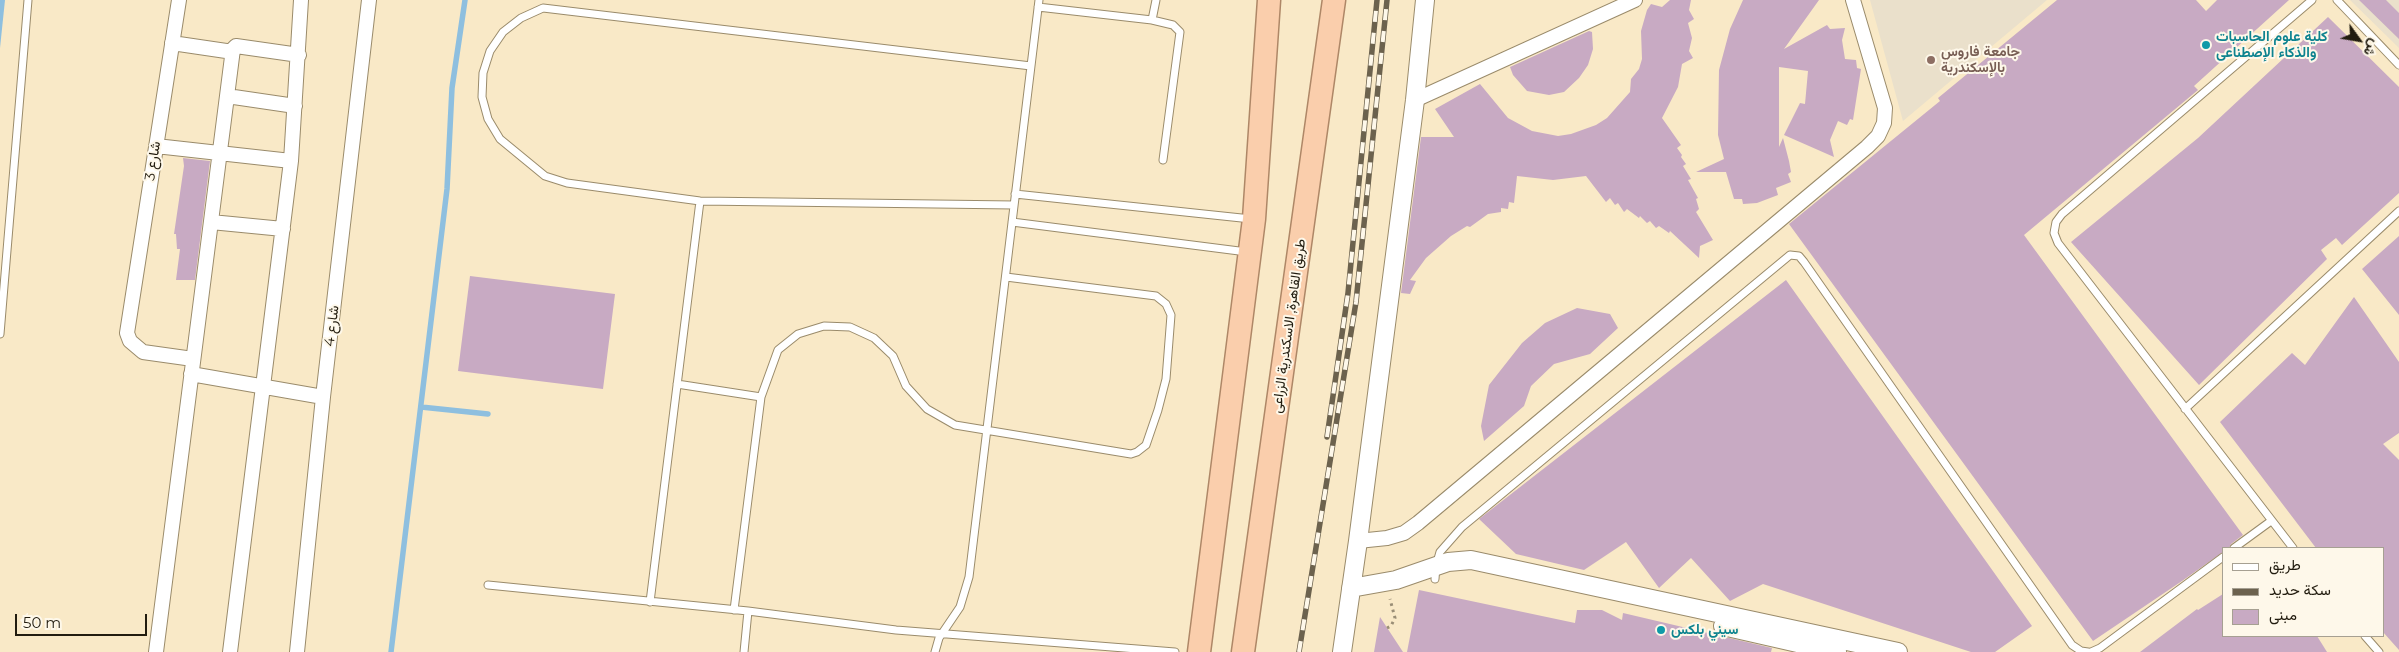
<!DOCTYPE html>
<meta charset="utf-8">
<style>
body{margin:0}
#map{position:relative;width:2399px;height:652px;overflow:hidden;background:#f9e9c7;font-family:Montserrat,Vazirmatn,sans-serif}
canvas{display:block}
.legend{position:absolute;left:2222px;top:547px;width:162px;height:90px;box-sizing:border-box;background:#fef8ea;border:1px solid #a6a092;margin:0;padding:6px 9px;list-style:none;font-size:15px;color:#221c0f}
.legend li{display:flex;align-items:center;gap:10px;height:25px}
.legend b{width:25px;border:1px solid #a6a092}
.north{position:absolute;left:2334px;top:15px;width:50px;height:50px;-webkit-text-stroke:4px #fef8ea;paint-order:stroke;rotate:122deg;font-size:14px;font-weight:700;line-height:20px;text-align:center;color:#221c0f}
.north::after{content:'';display:block;margin:auto;width:18px;height:22px;background:#221c0f;clip-path:polygon(50% 0,100% 100%,50% 72%,0 100%)}
.scale{position:absolute;left:15px;top:614px;width:132px;height:22px;box-sizing:border-box;border:2px solid #221c0f;border-top:0;padding-left:6px;font-size:15px;line-height:18px;white-space:nowrap;color:#221c0f;-webkit-text-stroke:4px #fef8ea;paint-order:stroke}
</style>
<div id="map">
<canvas width="2399" height="652"></canvas>
<ul class="legend">
<li><b style="height:6px;background:#fff"></b>طريق</li>
<li><b style="height:6px;background:#6c624e"></b>سكة حديد</li>
<li><b style="height:14px;background:#c8aac3"></b>مبنى</li>
</ul>
<div class="north">ش</div>
<div class="scale">50 m</div>
</div>
<script>
const ctx = document.querySelector('canvas').getContext('2d');
ctx.lineJoin = 'round';
function paint(path, color) { ctx.fillStyle = color; ctx.fill(path, 'evenodd'); }
const poly = rows => new Path2D(rows.map(r => 'M' + r).join(''));
function trace(path, color, width, dash) { ctx.strokeStyle = color; ctx.lineWidth = width; ctx.lineCap = dash ? 'butt' : 'round'; ctx.setLineDash(dash || []); ctx.stroke(path); }
function label(font, color, halo, rows, align = 'center') {
  ctx.font = font + ' Montserrat,Vazirmatn,sans-serif'; ctx.lineWidth = 4; ctx.setLineDash([]); ctx.textBaseline = 'middle'; ctx.strokeStyle = halo; ctx.fillStyle = color; for (const [text, x, y, turn = 0] of rows) {
    ctx.save(); ctx.translate(x, y); ctx.rotate((+turn || 0) * Math.PI / 180); ctx.textAlign = isNaN(turn) ? turn : align; if (halo) ctx.strokeText(text, 0, 0); ctx.fillText(text, 0, 0); ctx.restore();
  }
}
const education = poly([
 [1870,0,2047,0,1903,121],
 [2350,0,2399,0,2399,48]
]);
const water = poly([
 [0,0,5,0,0,48]
]);
const stream = poly([
 [421,407,488,414],
 [391,652,447,189,452,88,465,0]
]);
const building = poly([
 [1670,0,1691,0,1689,10,1694,19,1688,23,1692,38,1689,51,1693,58,1682,64,1678,87,1662,118,1681,145,1677,148,1682,155,1681,157,1686,164,1683,166,1691,179,1688,180,1698,198,1696,199,1699,209,1696,212,1713,240,1700,246,1699,258,1670,231,1669,233,1659,226,1656,228,1650,221,1647,223,1640,216,1639,218,1627,209,1624,212,1618,203,1615,205,1610,198,1606,202,1586,176,1553,180,1517,176,1514,203,1509,202,1508,209,1501,208,1501,212,1488,214,1470,227,1467,226,1451,236,1426,258,1410,280,1416,281,1410,294,1401,293,1421,137,1454,137,1435,109,1480,84,1508,118,1532,131,1558,136,1571,134,1596,125,1607,118,1630,92,1631,79,1639,69,1642,59,1641,31,1647,10,1651,4,1662,7],
 [1743,0,1819,0,1784,49,1827,25,1830,29,1845,28,1842,40,1845,59,1856,60,1857,68,1861,69,1853,120,1850,119,1847,125,1838,121,1830,140,1834,157,1784,135,1800,103,1805,104,1808,71,1779,67,1779,147,1783,138,1789,161,1791,172,1788,174,1791,182,1776,188,1778,195,1757,203,1743,204,1742,199,1734,199,1726,172,1696,172,1724,159,1718,135,1719,70,1730,29],
 [2057,0,2196,0,2206,11,2217,0,2289,0,2194,86,2198,90,2024,235,2243,535,2231,544,2229,548,2223,548,2223,552,2182,581,2093,641,1789,224,1940,101,1938,98],
 [2359,0,2386,0,2399,13,2399,39],
 [2328,17,2399,87,2399,193,2342,245,2336,238,2321,250,2327,259,2199,385,2071,242,2198,138],
 [1589,31,1592,32,1593,49,1588,65,1579,78,1564,92,1549,95,1527,91,1513,75,1510,67],
 [183,158,210,161,195,280,176,280,180,249,177,249,176,234,174,234,184,166],
 [2399,236,2399,315,2362,269],
 [470,276,615,294,603,389,458,371],
 [1786,280,2032,626,1995,652,1971,652,1763,584,1730,601,1691,558,1659,588,1626,542,1584,570,1516,554,1479,519],
 [2354,297,2399,362,2399,433,2383,444,2399,460,2399,650,2383,632,2383,548,2316,548,2220,422,2292,353,2305,365],
 [1577,308,1610,314,1618,328,1590,354,1554,364,1531,386,1524,406,1484,441,1481,426,1489,385,1522,343,1545,323],
 [1419,590,1575,623,1577,610,1602,610,1622,620,1623,613,1772,648,1771,652,1407,652],
 [2223,594,2223,636,2317,636,2327,652,2140,652,2197,609,2198,610],
 [1380,617,1403,652,1374,652]
]);
const path = poly([
 [1387,628,1391,626,1395,618,1390,599]
]);
const service = poly([
 [2337,0,2399,65],
 [1038,7,1152,20,1173,25,1180,32,1163,160],
 [1152,20,1156,0],
 [1015,194,1251,219],
 [1014,205,700,201,567,183,545,176,500,139,488,119,482,97,483,73,490,51,503,32,521,18,543,8,1031,66],
 [1012,222,1247,252],
 [0,334,28,0],
 [677,384,761,397],
 [2185,409,2399,211],
 [2234,548,2271,521],
 [2293,548,2058,243,2054,233,2056,222,2062,214,2312,0],
 [1435,579,1436,566,1440,552,1462,527,1790,255,1799,256,1804,262,2072,645,2081,651,2088,652],
 [488,585,748,611,896,630,1175,652],
 [650,602,700,201],
 [734,610,761,397,778,350,798,334,824,326,850,327,874,338,893,356,906,386,927,409,955,425,1131,454,1137,452,1146,445,1158,410,1166,379,1171,315,1166,304,1156,296,1006,277],
 [2365,636,2379,652],
 [744,652,748,611],
 [935,652,939,638,960,607,969,577,1039,0],
 [2091,652,2100,648,2223,557]
]);
const minor = poly([
 [179,0,127,333,130,341,143,352,193,359],
 [172,43,233,52],
 [227,96,295,106],
 [1415,100,1635,0],
 [156,146,291,161],
 [211,222,283,229],
 [191,374,323,397],
 [1358,541,1387,538,1404,533,1418,523,1867,147,1878,136,1884,123,1885,108,1853,0],
 [156,652,233,49,236,46,299,55],
 [230,652,291,161,301,0],
 [297,652,323,397,369,0]
]);
const tertiary = poly([
 [1351,588,1396,580,1448,562,1471,560,1898,652],
 [1723,626,1837,652],
 [1342,652,1358,541,1415,100,1425,0]
]);
const trunk = poly([
 [1199,652,1254,219,1269,0],
 [1243,652,1334,0]
]);
const rail = poly([
 [1327,437,1348,293,1377,0],
 [1299,652,1356,302,1387,0]
]);
const markers = [
 [2206,45,5,"#0f9aa8"],
 [1931,60,5,"#8d6e63"],
 [1661,630,5,"#0f9aa8"]
];
const cultureNames = [
 ["كلية علوم الحاسبات",2216,37],
 ["والذكاء الإصطناعى",2216,53],
 ["سيني بلكس",1671,630]
];
const educationNames = [
 ["جامعة فاروس",1941,52],
 ["بالإسكندرية",1941,68]
];
const streetNames = [
 ["شارع 3",153,161,-81],
 ["شارع 4",332,326,-83],
 ["طريق القاهرة, الاسكندرية الزراعى",1289,326,-82]
];
paint(education, '#eae0cb');
paint(water, '#8ebfdf');
trace(stream, '#8ebfdf', 5.5);
paint(building, '#c8aac3');
trace(service, '#9a8b6b', 9);
trace(minor, '#9a8b6b', 16);
trace(tertiary, '#9a8b6b', 20);
trace(trunk, '#ae8767', 25);
trace(path, '#9a8e76', 3, [2.5, 4]);
trace(service, '#fff', 7);
trace(minor, '#fff', 14);
trace(tertiary, '#fff', 18);
trace(trunk, '#faceac', 22);
trace(rail, '#6c624e', 5.5);
trace(rail, '#fef8ea', 4, [11]);
for (const [x, y, r, color] of markers) { const dot = new Path2D(); dot.arc(x, y, r, 0, 2 * Math.PI); ctx.fillStyle = color; ctx.fill(dot); trace(dot, '#fef8ea', 2); }
label('bold 14px', '#0d838f', '#fef8ea', cultureNames, 'left');
label('bold 14px', '#785e54', '#fef8ea', educationNames, 'left');
label('14px', '#221c0f', '#fef8ea', streetNames);
</script>
